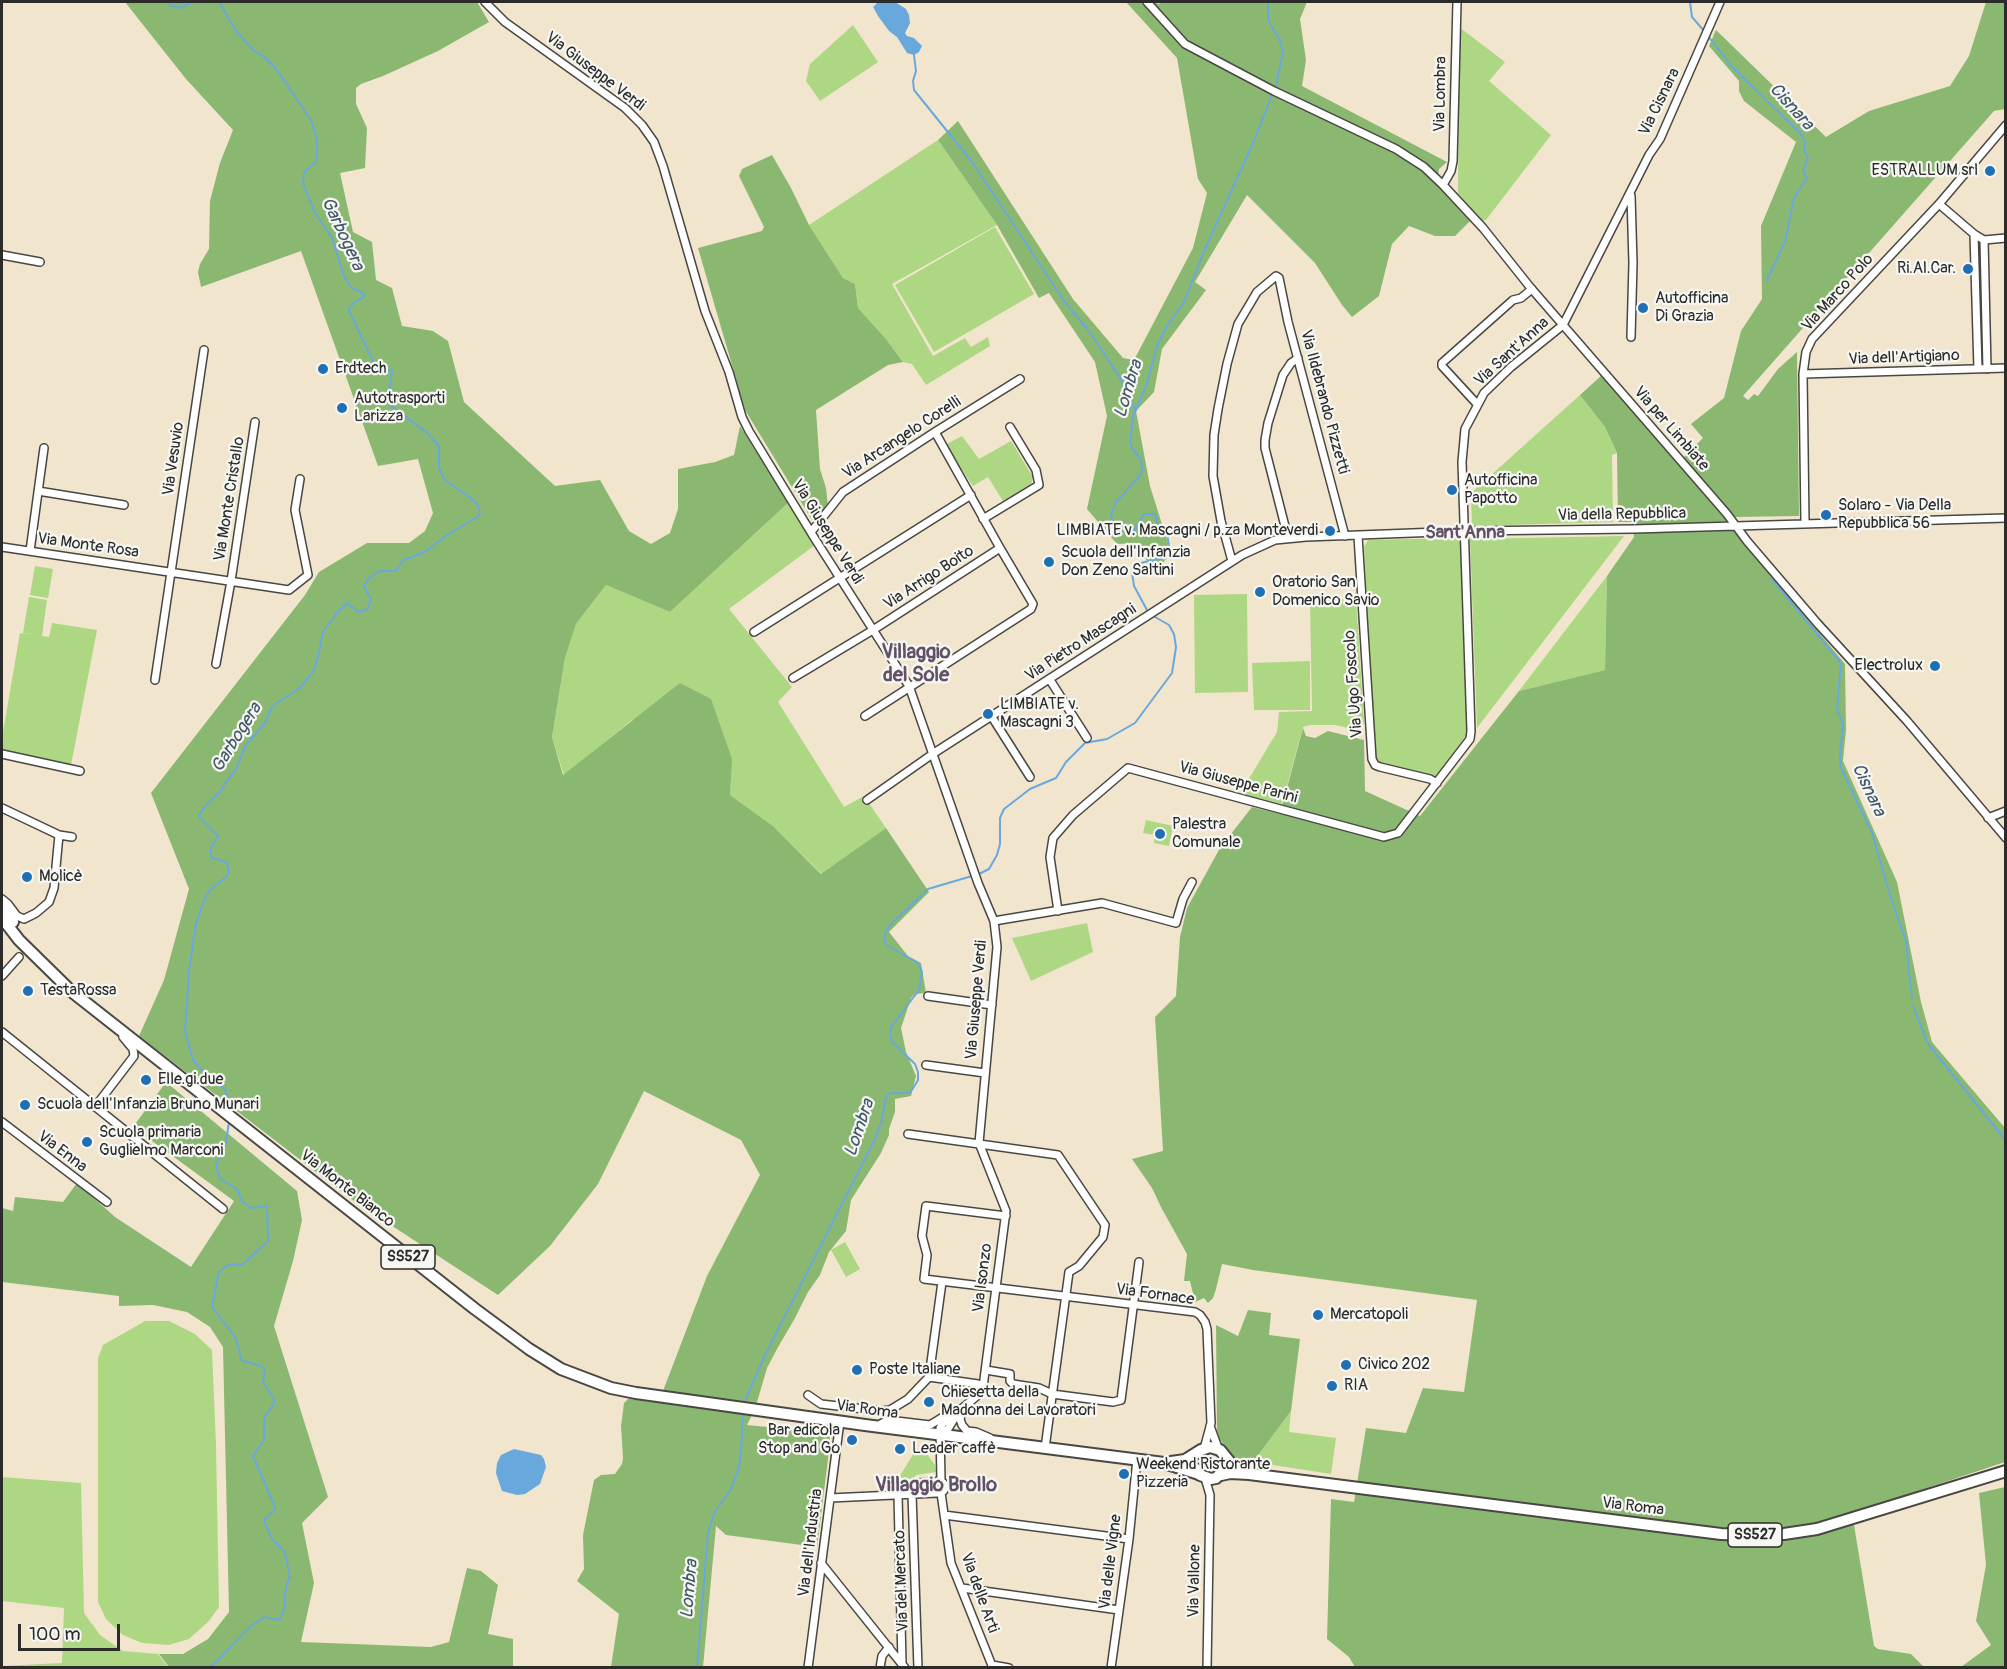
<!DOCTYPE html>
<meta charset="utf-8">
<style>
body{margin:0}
#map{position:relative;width:2007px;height:1669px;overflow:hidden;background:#f2e5ce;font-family:Pangolin,sans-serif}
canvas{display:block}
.frame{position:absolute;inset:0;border:3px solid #2b2b2b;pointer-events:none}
.scale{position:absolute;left:18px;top:1624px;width:102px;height:27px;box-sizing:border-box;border:3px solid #2b2b2b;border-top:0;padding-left:8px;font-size:18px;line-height:21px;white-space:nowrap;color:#2b2b2b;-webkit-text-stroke:4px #f6f6f2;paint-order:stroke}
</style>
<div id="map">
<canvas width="2007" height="1669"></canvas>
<div class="frame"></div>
<div class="scale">100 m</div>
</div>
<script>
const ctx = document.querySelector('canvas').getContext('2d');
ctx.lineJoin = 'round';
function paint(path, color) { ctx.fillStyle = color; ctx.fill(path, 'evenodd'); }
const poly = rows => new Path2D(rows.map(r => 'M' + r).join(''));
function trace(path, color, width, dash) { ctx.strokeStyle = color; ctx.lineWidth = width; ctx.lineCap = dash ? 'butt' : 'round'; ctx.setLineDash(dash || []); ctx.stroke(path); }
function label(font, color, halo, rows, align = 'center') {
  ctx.font = font + ' Pangolin,sans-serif'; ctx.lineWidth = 4.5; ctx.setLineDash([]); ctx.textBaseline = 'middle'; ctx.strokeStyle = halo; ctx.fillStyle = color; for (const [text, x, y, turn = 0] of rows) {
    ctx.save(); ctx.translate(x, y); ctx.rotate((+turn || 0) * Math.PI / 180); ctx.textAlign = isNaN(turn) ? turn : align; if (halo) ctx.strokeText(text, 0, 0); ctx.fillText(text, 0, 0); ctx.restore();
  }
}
const green = poly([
 [853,25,878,62,820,101,806,81,810,64],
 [1459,27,1505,62,1489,81,1551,135,1486,220,1480,221,1458,193],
 [938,140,997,225,892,284,933,356,965,338,971,347,988,337,990,346,926,385,912,364,903,362,886,339,858,308,855,284,843,278,809,225],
 [995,227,1034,294,934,352,895,285],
 [1580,395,1605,427,1617,453,1612,455,1613,522,1472,526,1471,493],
 [962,436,979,459,1011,441,1033,477,1031,485,1003,501,988,477,973,486,945,445],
 [788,503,815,545,729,609,792,687,778,702,844,807,864,796,886,828,822,874,773,826,730,795,731,759,632,720,564,775,552,737,565,658,576,624,606,585,670,612],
 [1624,536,1477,728,1470,539],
 [1458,538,1461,542,1467,734,1435,778,1377,763,1375,757,1364,547,1368,540],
 [35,566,53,569,48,598,30,595],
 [1607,576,1605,670,1519,691],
 [1247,594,1248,692,1195,693,1194,595],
 [29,597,47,600,42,636,49,637,52,623,97,630,71,765,2,753,2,738,20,633,38,635,23,633],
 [1356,599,1364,722,1362,727,1357,730,1335,725,1310,725,1303,727,1282,804,1249,796,1241,792,1277,732,1279,712,1312,711,1310,601],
 [1310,661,1310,710,1254,710,1252,663],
 [1146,820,1173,826,1169,846,1154,843,1155,835,1143,833],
 [1087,923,1093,952,1031,981,1012,938],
 [845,1242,860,1269,846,1277,831,1250],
 [145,1321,169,1321,195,1334,212,1350,216,1445,219,1607,209,1621,189,1639,169,1645,142,1643,123,1635,106,1619,98,1602,98,1358,103,1345],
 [1291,1411,1289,1432,1336,1438,1331,1474,1253,1462],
 [917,1448,927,1454,935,1465,936,1472,916,1475,908,1488,898,1488,898,1479],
 [2,1477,81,1483,84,1613,100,1635,123,1651,158,1654,168,1667,2,1667,2,1666,62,1663,64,1608,2,1601]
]);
const forest = poly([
 [125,2,477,2,489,22,438,51,383,76,361,84,356,88,356,104,367,128,365,168,340,173,353,232,372,242,376,280,392,288,402,326,433,331,448,341,464,402,555,486,600,480,629,531,651,544,670,533,678,509,678,469,715,462,734,455,740,426,788,503,670,612,606,585,576,624,565,658,552,737,563,775,680,683,711,699,732,759,730,795,773,826,821,874,886,828,929,892,889,932,908,956,921,963,926,993,915,994,911,998,901,1028,906,1052,916,1076,911,1096,895,1099,895,1112,889,1129,889,1135,881,1153,851,1200,846,1231,829,1252,820,1275,808,1292,795,1318,777,1349,767,1368,755,1409,747,1425,830,1433,829,1451,817,1547,726,1535,716,1526,703,1667,611,1667,619,1614,577,1581,584,1569,583,1535,594,1480,601,1475,615,1474,622,1464,623,1458,621,1426,624,1403,630,1397,642,1397,646,1388,663,1391,707,1276,760,1175,741,1140,644,1091,598,1184,550,1246,498,1295,354,1201,139,1036,164,980,189,889,151,793,305,595,319,572,367,543,409,543,425,531,433,513,418,459,378,466,301,251,201,287,198,272,200,264,209,249,210,201,220,163,233,130,186,79],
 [1126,2,1156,2,1158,4,1163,2,1307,2,1300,19,1306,60,1302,86,1447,162,1439,169,1437,183,1470,221,1455,236,1435,236,1409,226,1392,244,1379,296,1352,317,1342,305,1315,263,1247,195,1195,282,1206,290,1162,349,1154,392,1136,411,1150,486,1171,553,1161,565,1148,564,1139,543,1117,544,1087,509,1107,416,1095,362,1049,293,1039,298,997,225,938,140,958,121,1073,299,1123,358,1134,360,1193,248,1207,193,1198,179,1177,58],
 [1986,2,2005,2,2005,109,1994,111,1743,396,1748,400,1754,394,1758,396,1778,369,1797,352,1799,516,1735,517,1735,532,1845,664,1846,730,1843,761,1897,882,1921,1002,1932,1042,2005,1128,2005,1462,1852,1513,1874,1646,1878,1649,1911,1654,1924,1667,1355,1667,1349,1657,1327,1639,1331,1499,1354,1502,1366,1428,1406,1433,1423,1388,1464,1392,1477,1300,1253,1270,1222,1264,1216,1289,1213,1298,1208,1303,1204,1298,1195,1302,1190,1281,1184,1281,1187,1254,1162,1209,1152,1188,1132,1159,1163,1151,1155,1017,1176,996,1180,937,1187,908,1220,848,1252,807,1280,814,1303,728,1306,736,1315,738,1328,731,1364,740,1365,791,1420,816,1519,691,1605,670,1607,576,1634,537,1632,522,1618,522,1617,453,1605,427,1580,395,1602,375,1680,461,1703,438,1691,424,1724,398,1741,331,1762,299,1761,226,1796,142,1744,101,1739,91,1739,81,1709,46,1716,30,1826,137,1869,111,1950,86,1969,56],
 [772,155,791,188,809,225,843,278,855,284,858,308,886,339,903,362,888,365,816,410,820,469,826,488,828,506,818,517,812,520,745,410,698,248,762,231,764,227,739,176,742,169],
 [166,1082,297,1191,302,1220,293,1261,274,1326,328,1497,302,1523,314,1583,301,1642,431,1647,449,1642,467,1568,481,1571,498,1585,488,1634,513,1639,513,1667,169,1667,159,1654,183,1654,208,1639,229,1612,223,1347,210,1327,187,1312,153,1305,119,1306,119,1296,2,1282,2,1208,13,1211,15,1197,63,1202,77,1183,115,1217,191,1267,234,1201,133,1127],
 [1248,1310,1271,1313,1269,1335,1300,1339,1291,1411,1253,1462,1235,1461,1219,1438,1217,1430,1216,1325,1238,1336],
 [2005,1487,2005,1667,1961,1667,1991,1645,1976,1621,1986,1565,1979,1493]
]);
const water = poly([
 [878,2,895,2,906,9,909,15,910,23,905,33,907,36,914,38,922,46,919,52,914,55,907,53,897,37,889,31,878,16,873,7],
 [514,1449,541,1455,544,1459,546,1467,540,1484,525,1494,517,1495,502,1491,496,1473,497,1463,501,1455]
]);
const stream = poly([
 [167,2,169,5,180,8,193,2],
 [219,2,236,31,253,50,263,56,276,69,311,120,317,140,317,158,315,163,304,172,303,183,315,213,332,238,345,279,352,288,363,293,364,297,356,301,348,309,375,365,382,370,386,369,392,371,389,392,390,405,426,432,439,446,439,468,444,479,477,503,480,512,479,516,447,535,425,552,403,560,396,571,379,571,368,579,364,587,371,599,368,609,359,612,347,603,336,614,323,632,318,657,313,672,300,688,272,706,265,723,246,745,235,771,228,779,219,793,206,805,199,815,200,818,218,836,211,848,211,857,227,863,229,872,226,877,210,890,206,896,196,923,189,971,185,1031,193,1060,209,1078,225,1089,231,1110],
 [1268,2,1268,20,1280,41,1283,53,1276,85],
 [1690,2,1692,17,1705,32],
 [1708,36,1732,67,1801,134,1805,143,1804,152,1808,157,1803,171,1807,178,1794,198,1785,242,1767,280],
 [914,55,916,71,913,81,914,90,972,162,1064,301,1089,331,1121,379,1129,398,1135,410],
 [1771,578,1841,663,1837,708,1843,726,1840,753,1840,766,1872,833,1890,895,1906,941,1912,998],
 [1147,610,1134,586,1132,572,1137,564,1161,558,1165,554,1169,546,1167,533,1159,528,1155,514,1144,514,1134,531,1128,532,1121,531,1115,527,1111,515,1116,502,1139,477,1142,471,1141,459,1132,448,1130,442,1133,417,1146,386,1157,346,1167,326,1184,302,1205,249,1254,141,1272,95],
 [979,874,989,869,997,855,1000,844,1000,818,1004,809,1030,789,1056,778,1066,762,1085,743,1107,739,1135,723,1172,673,1176,647,1174,634,1169,625,1155,617],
 [1913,1006,1928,1044,2006,1141],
 [745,1401,765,1355,874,1141,881,1123,886,1097,890,1093,910,1093,918,1080,918,1072,915,1064,892,1042,890,1034,891,1027,919,990,922,972,918,963,888,946,884,941,885,933,891,924,928,889,972,876],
 [210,1668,251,1626,264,1617,279,1620,284,1610,286,1586,290,1577,285,1553,271,1537,265,1523,265,1519,274,1511,275,1507,253,1456,264,1441,264,1420,266,1414,274,1404,274,1399,263,1382,265,1371,263,1368,259,1365,243,1361,241,1359,236,1338,212,1307,219,1272,228,1265,243,1264,268,1241,267,1206,251,1208,248,1206,242,1201,237,1189,220,1179,216,1165,226,1142,229,1122],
 [697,1668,708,1533,714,1513,730,1491,738,1471,741,1452,743,1413]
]);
const street = poly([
 [485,2,505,22,625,108,642,125,654,142,663,166,705,311,729,372,742,417,749,431,815,539,909,686,978,883,994,921,997,947,979,1143,1006,1211,983,1387,978,1395,959,1411,948,1429,941,1435],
 [1147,2,1185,44,1274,91,1396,149,1424,167,1443,185,1483,228,1530,287,1727,514,1747,541,1818,624,1907,721,2006,838],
 [1443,185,1451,171,1453,161,1457,2],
 [1631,196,1633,263,1631,337],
 [1939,204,1974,234,1984,240,2006,238],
 [1974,234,1978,369],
 [1984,240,1987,369],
 [2,255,40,262],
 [1803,374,2006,368],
 [1477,404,1442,366,1442,363,1513,300,1521,298,1532,289],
 [38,491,124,505],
 [983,519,1039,485,1036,470,1010,427],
 [1805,523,1803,374,1806,352,1812,339,1939,204,2006,125],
 [811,532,843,492,935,432,1020,379],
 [1358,536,1372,759,1375,765,1380,767,1430,779,1437,783],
 [1288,538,1265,448,1265,440,1268,423,1283,375,1291,363,1298,358],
 [2,547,289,590,308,575,295,510,300,479],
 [30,551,44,448],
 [1232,561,1221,521,1213,476,1214,435,1218,409,1227,364,1238,324,1257,292,1276,276,1279,278,1288,322,1345,536],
 [754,632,971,495],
 [216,664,231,581,255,422],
 [793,678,873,630,1000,548],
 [155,680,204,350],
 [1050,680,1087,738],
 [865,716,1031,609,1033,604,1000,548,935,432],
 [992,717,1030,777],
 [2,754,80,771],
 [867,800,934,753,1242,555,1275,540,1306,537,1465,531,1634,529,2006,518],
 [2,808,59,835,72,837],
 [1988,818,2006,811],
 [2,899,8,904,17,916,24,919,36,913,49,902,54,888,59,835],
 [1058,911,1050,857,1053,838,1073,815,1128,768,1384,837,1398,833,1470,739,1471,731,1462,462,1465,429,1484,393,1511,367,1563,325,1649,155,1660,139,1720,2],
 [994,921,1102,903,1176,923,1183,899,1192,882],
 [2,976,19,957],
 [928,996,992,1005],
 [2,1032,223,1209],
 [926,1065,985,1073],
 [95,1107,134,1056,133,1049,123,1037],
 [2,1122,107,1202],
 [908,1134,1058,1155,1105,1225,1103,1237,1079,1266,1069,1272,1045,1448],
 [1006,1216,926,1206,922,1236,927,1255,924,1279,1195,1312,1200,1315,1205,1322,1207,1329,1211,1423,1204,1449],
 [986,1370,1010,1374,1010,1381,1013,1384,1039,1388,1052,1394,1113,1402,1121,1400,1139,1262],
 [929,1377,978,1384,983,1387],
 [808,1395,821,1404,881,1411,890,1410,908,1399,929,1377,942,1282],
 [962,1412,960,1419,962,1425,967,1431,976,1432,990,1438],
 [877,1426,888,1420,930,1425,948,1414,956,1413],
 [1210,1426,1218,1448],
 [1205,1478,1210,1495,1207,1668],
 '933 1487a6 6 0 1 1 12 0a6 6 0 1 1-12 0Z',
 [941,1481,940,1428,943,1423,949,1418],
 [941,1493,951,1563,993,1668],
 [912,1494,918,1668],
 [912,1494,919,1483,935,1482],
 [898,1495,902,1663],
 [830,1498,937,1493],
 [944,1515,1129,1539],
 [821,1563,905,1668],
 [962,1588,1119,1610],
 [992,1665,1009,1668],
 [808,1668,840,1421],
 [880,1668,882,1656,889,1647],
 [1111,1668,1129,1539,1137,1459]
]);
const secondary = poly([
 [956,1413,959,1411]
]);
const primary = poly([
 [2,905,13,922],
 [2,918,19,940,71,991,475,1309,529,1349,561,1369,611,1388,636,1393,865,1425,1164,1463,1199,1474],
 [1171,1462,1185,1460,1201,1450,1210,1447,1220,1450,1233,1466,1244,1471],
 [1196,1469,1200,1475,1211,1479,1216,1478,1224,1470],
 [1221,1475,1230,1473,1249,1474,1721,1534,1750,1535,1784,1534,1817,1529,2006,1471]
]);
const markers = [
 [1990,171,6,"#1f6fb2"],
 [1968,269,6,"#1f6fb2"],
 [1643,308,6,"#1f6fb2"],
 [323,369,6,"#1f6fb2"],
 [342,408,6,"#1f6fb2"],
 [1452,490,6,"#1f6fb2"],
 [1826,515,6,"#1f6fb2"],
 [1330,531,6,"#1f6fb2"],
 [1049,562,6,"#1f6fb2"],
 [1260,592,6,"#1f6fb2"],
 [1935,666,6,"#1f6fb2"],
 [988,714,6,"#1f6fb2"],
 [1160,834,6,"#1f6fb2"],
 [27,877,6,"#1f6fb2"],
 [28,991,6,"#1f6fb2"],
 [146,1080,6,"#1f6fb2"],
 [25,1105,6,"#1f6fb2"],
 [87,1142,6,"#1f6fb2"],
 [1318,1315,6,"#1f6fb2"],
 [1346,1365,6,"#1f6fb2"],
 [857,1370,6,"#1f6fb2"],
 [1332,1386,6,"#1f6fb2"],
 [929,1402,6,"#1f6fb2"],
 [852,1440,6,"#1f6fb2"],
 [900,1449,6,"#1f6fb2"],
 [1124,1474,6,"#1f6fb2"]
];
const shields = [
 [408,1257,54],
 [1755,1535,54]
];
const shieldNames = [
 ["SS527",408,1257],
 ["SS527",1755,1535]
];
const streetNames = [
 ["Via Giuseppe Verdi",595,72,37],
 ["Via Lombra",1441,94,-89],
 ["Via Cisnara",1660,102,-64],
 ["Via Marco Polo",1838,293,-48],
 ["Via Sant'Anna",1512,352,-42],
 ["Via dell'Artigiano",1904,358,-2],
 ["Via Ildebrando Pizzetti",1324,402,75],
 ["Via per Limbiate",1671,429,49],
 ["Via Arcangelo Corelli",902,438,-33],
 ["Via Vesuvio",174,459,-82],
 ["Via Monte Cristallo",230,499,-81],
 ["Via della Repubblica",1622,515,-1],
 ["Via Giuseppe Verdi",827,532,58],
 ["Via Monte Rosa",88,546,8],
 ["Via Arrigo Boito",929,578,-33],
 ["Via Pietro Mascagni",1081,643,-33],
 ["Via Ugo Foscolo",1354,684,-94],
 ["Via Giuseppe Parini",1238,783,15],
 ["Via Giuseppe Verdi",977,1000,-85],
 ["Via Enna",62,1152,37],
 ["Via Monte Bianco",347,1189,38],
 ["Via Isonzo",983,1278,-83],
 ["Via Fornace",1155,1295,8],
 ["Via Roma",867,1410,8],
 ["Via Roma",1633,1507,7],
 ["Via dell'Industria",811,1543,-83],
 ["Via delle Vigne",1111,1562,-83],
 ["Via del Mercato",902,1581,-92],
 ["Via Vallone",1195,1581,-89],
 ["Via delle Arti",979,1593,70]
];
const poiNames = [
 ["ESTRALLUM srl",1978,171,"right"],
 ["Ri.Al.Car.",1956,269,"right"],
 ["Autofficina",1655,299],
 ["Di Grazia",1655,317],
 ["Erdtech",335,369],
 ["Autotrasporti",354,399],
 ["Larizza",354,417],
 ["Autofficina",1464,481],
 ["Papotto",1464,499],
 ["Solaro - Via Della",1838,506],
 ["Repubblica 56",1838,524],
 ["LIMBIATE v. Mascagni / p.za Monteverdi",1318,531,"right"],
 ["Scuola dell'Infanzia",1061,553],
 ["Don Zeno Saltini",1061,571],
 ["Oratorio San",1272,583],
 ["Domenico Savio",1272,601],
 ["Electrolux",1923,666,"right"],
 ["LIMBIATE v.",1000,705],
 ["Mascagni 3",1000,723],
 ["Palestra",1172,825],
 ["Comunale",1172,843],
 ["Molicè",39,877],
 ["TestaRossa",40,991],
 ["Elle.gi.due",158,1080],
 ["Scuola dell'Infanzia Bruno Munari",37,1105],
 ["Scuola primaria",99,1133],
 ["Guglielmo Marconi",99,1151],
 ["Mercatopoli",1330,1315],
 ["Civico 202",1358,1365],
 ["Poste Italiane",869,1370],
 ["RIA",1344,1386],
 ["Chiesetta della",941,1393],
 ["Madonna dei Lavoratori",941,1411],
 ["Bar edicola",840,1431,"right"],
 ["Stop and Go",840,1449,"right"],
 ["Leader caffè",912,1449],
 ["Weekend Ristorante",1136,1465],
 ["Pizzeria",1136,1483]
];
const waterNames = [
 ["Cisnara",1791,107,48],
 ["Garbogera",342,234,65],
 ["Lombra",1129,389,-73],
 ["Garbogera",237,738,-58],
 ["Cisnara",1868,790,65],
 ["Lombra",860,1128,-71],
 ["Lombra",690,1589,-85]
];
const neighbourhoodNames = [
 ["Sant'Anna",1465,533]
];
const quarterNames = [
 ["Villaggio",916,653],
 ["del Sole",916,676],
 ["Villaggio Brollo",936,1486]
];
paint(green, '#add783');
paint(forest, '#8ab871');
paint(water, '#69a8dc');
trace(stream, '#69a8dc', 2);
trace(street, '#494743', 10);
trace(secondary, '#494743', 14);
trace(primary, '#494743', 14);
trace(street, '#fff', 7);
trace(secondary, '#fff', 10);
trace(primary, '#fff', 10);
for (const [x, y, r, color] of markers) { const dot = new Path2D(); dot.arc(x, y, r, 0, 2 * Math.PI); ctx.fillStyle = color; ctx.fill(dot); trace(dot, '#f6f6f2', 2); }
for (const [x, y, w] of shields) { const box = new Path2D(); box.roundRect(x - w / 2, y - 12, w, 24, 4.5); ctx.fillStyle = '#f6f6f2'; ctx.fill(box); trace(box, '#2b2b2b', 1.5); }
label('bold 15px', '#2b2b2b', null, shieldNames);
label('16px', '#2b2b2b', '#f6f6f2', streetNames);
label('16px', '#2b2b2b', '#f6f6f2', poiNames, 'left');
label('italic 18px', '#415769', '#f6f6f2', waterNames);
label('bold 18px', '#615166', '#f6f6f2', neighbourhoodNames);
label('bold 20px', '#615166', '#f6f6f2', quarterNames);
</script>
